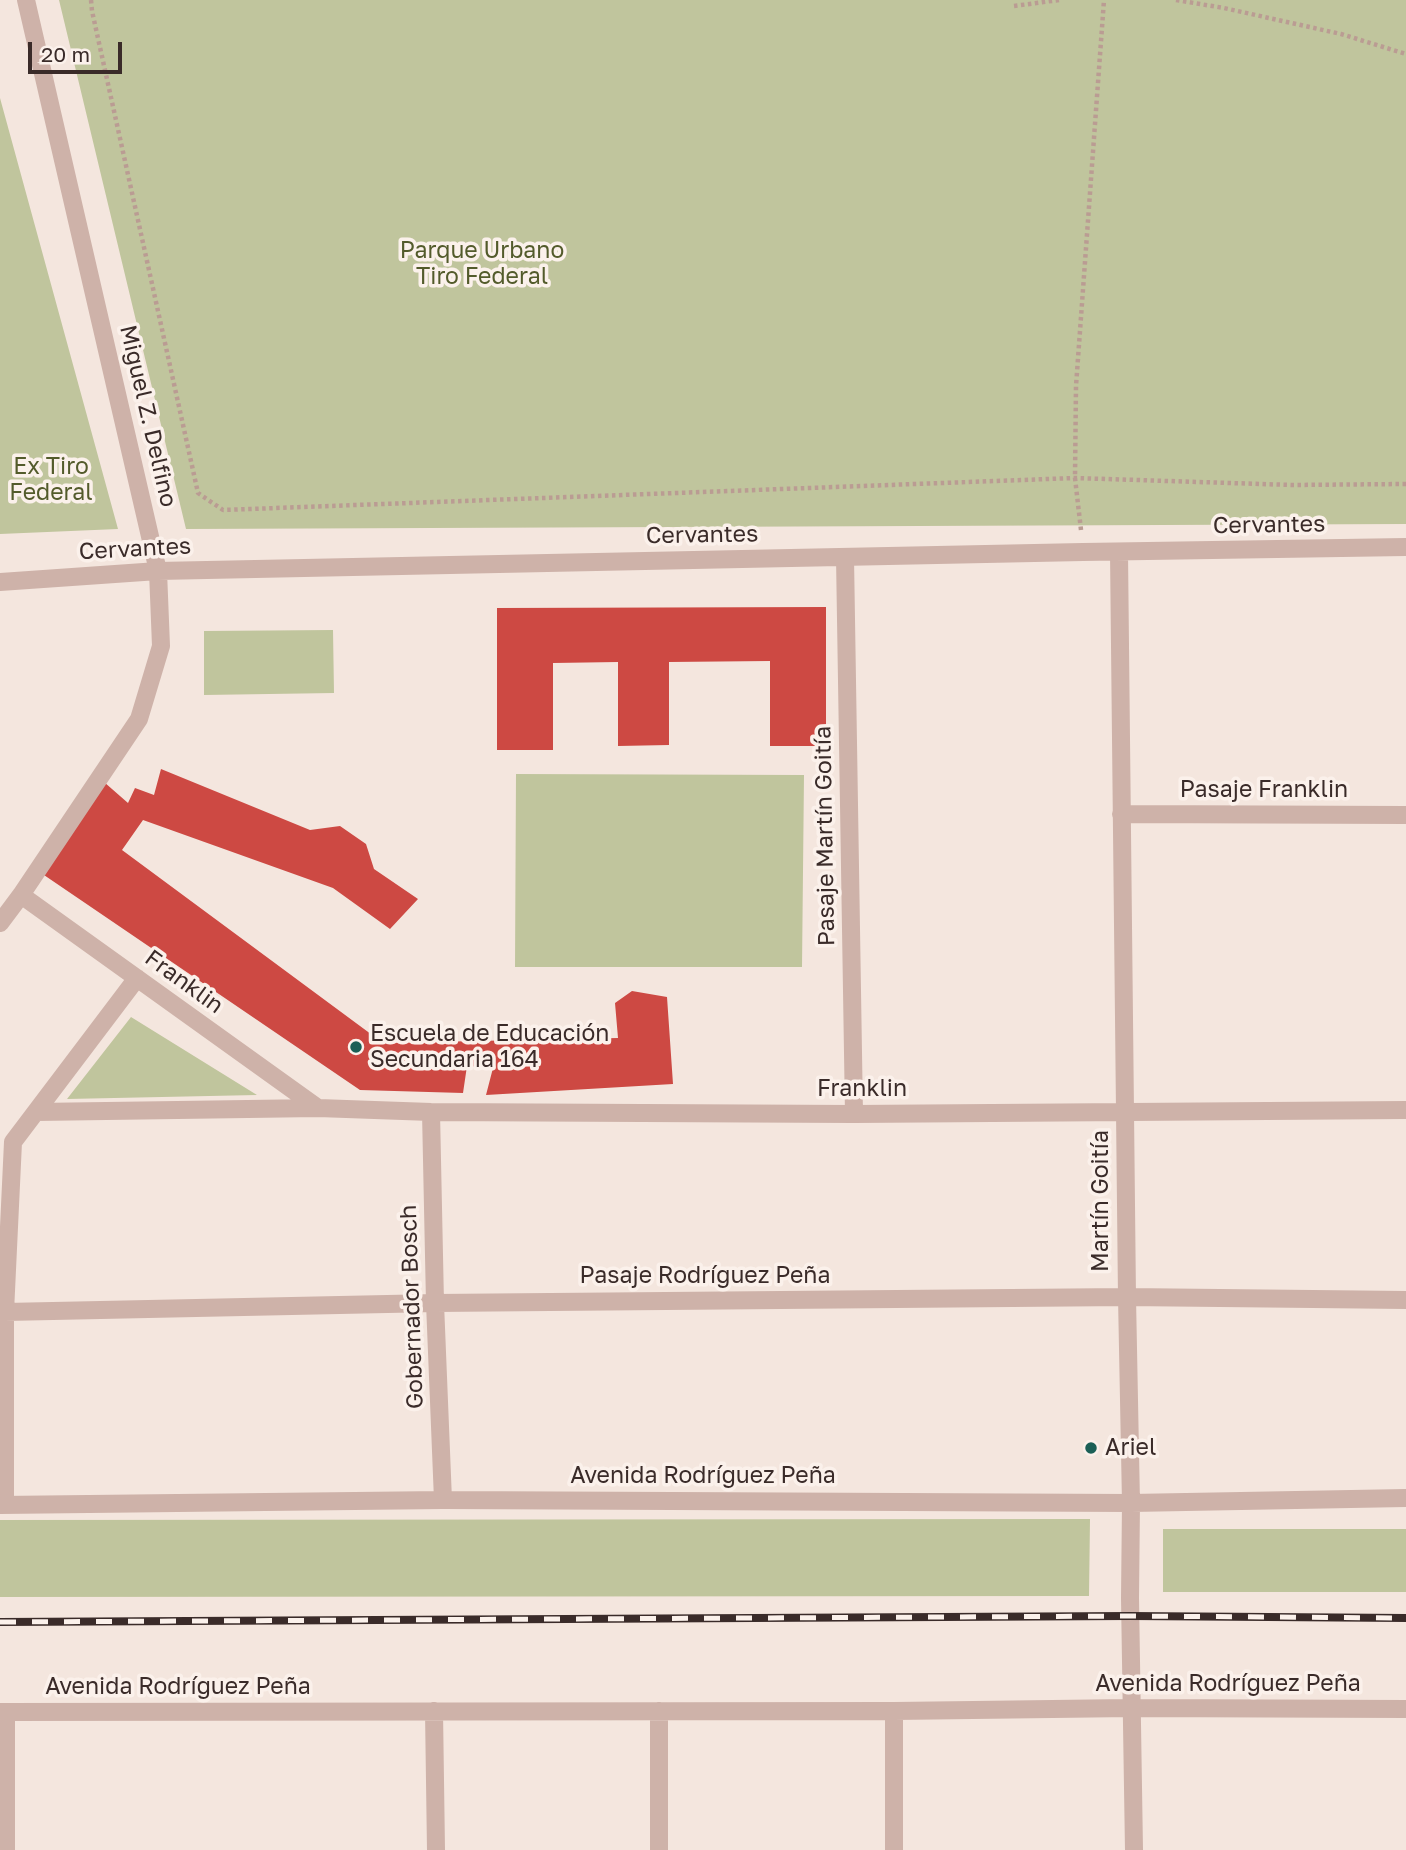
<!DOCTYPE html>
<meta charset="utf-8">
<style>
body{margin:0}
#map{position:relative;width:1406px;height:1850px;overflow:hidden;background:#f4e6de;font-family:"Golos Text",sans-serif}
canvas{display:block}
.scale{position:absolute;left:28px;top:42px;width:94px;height:32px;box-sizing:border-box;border:4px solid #3a2b29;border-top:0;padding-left:9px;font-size:21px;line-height:24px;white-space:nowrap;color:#3a2b29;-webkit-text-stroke:5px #fbf1eb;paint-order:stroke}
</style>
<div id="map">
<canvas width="1406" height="1850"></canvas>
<div class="scale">20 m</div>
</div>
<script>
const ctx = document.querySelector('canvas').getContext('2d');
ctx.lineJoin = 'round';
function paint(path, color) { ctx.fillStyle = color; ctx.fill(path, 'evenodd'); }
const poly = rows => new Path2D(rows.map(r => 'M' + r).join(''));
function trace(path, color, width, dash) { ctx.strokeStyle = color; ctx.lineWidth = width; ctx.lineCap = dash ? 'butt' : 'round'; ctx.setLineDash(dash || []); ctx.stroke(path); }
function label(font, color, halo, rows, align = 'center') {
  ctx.font = font + ' "Golos Text",sans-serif'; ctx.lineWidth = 7; ctx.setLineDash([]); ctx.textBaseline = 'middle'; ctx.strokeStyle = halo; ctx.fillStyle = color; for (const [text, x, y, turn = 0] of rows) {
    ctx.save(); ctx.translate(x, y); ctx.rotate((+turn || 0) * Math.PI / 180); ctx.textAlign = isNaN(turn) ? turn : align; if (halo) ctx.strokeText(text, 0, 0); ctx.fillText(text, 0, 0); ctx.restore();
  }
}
const green = poly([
 [59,0,1406,0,1406,524,186,529],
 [0,98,118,529,0,534],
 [333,630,334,693,204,695,204,631],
 [516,774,804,775,802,967,515,967],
 [131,1017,257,1095,67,1099],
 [1090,1519,1089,1596,0,1597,0,1520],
 [1163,1529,1406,1529,1406,1592,1163,1592]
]);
const building = poly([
 [826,607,826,746,770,746,770,661,669,662,669,745,618,746,618,662,553,663,553,750,497,750,497,608],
 [161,769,310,830,340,826,366,844,374,869,418,899,390,929,333,888,143,820,122,850,383,1043,618,1038,615,1003,632,991,667,997,673,1084,486,1095,493,1068,467,1066,463,1093,360,1090,41,873,104,782,128,803,135,788,154,795]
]);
const path = poly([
 [91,0,92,11,198,493,223,510,1075,478,1292,485,1406,484],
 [1176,0,1224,8,1341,34,1406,54],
 [1014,6,1059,0],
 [1081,530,1075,478,1076,386,1104,0]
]);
const minor = poly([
 [1119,552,1127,1297,1131,1503,1130,1598,1134,1850],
 [845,557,854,1114],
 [0,582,158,571,1083,552,1406,547],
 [1121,814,1406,815],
 [21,895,318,1108],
 [0,923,21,895,139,719,161,646,158,571,26,0],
 [36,1112,318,1108,431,1112,854,1114,1406,1110],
 [431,1112,435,1303,443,1500],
 [5,1312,435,1303,1127,1297,1406,1300],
 [0,1505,443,1500,1131,1503,1406,1498],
 [5,1505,5,1312,13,1142,137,978],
 [434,1711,436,1850],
 [659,1711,659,1850],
 [0,1712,894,1711,1131,1708,1406,1709],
 [6,1712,6,1850],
 [894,1850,894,1711]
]);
const rail = poly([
 [0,1622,1130,1616,1406,1618]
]);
const markers = [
 [356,1047,7,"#1b5f56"],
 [1091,1448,7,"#1b5f56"]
];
const parkNames = [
 ["Parque Urbano",482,251],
 ["Tiro Federal",482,277],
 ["Ex Tiro",51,467],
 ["Federal",51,493]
];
const streetNames = [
 ["Miguel Z. Delfino",148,416,77],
 ["Cervantes",1269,525,-1],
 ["Cervantes",702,535,-1],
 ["Cervantes",135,549,-3],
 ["Pasaje Franklin",1264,790],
 ["Pasaje Martín Goitía",825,836,-91],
 ["Franklin",184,982,36],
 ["Franklin",862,1089],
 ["Martín Goitía",1101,1201,-90],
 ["Pasaje Rodríguez Peña",705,1276],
 ["Gobernador Bosch",412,1307,-92],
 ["Avenida Rodríguez Peña",703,1476],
 ["Avenida Rodríguez Peña",1228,1684],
 ["Avenida Rodríguez Peña",178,1687]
];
const poiNames = [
 ["Escuela de Educación",370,1034],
 ["Secundaria 164",370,1060],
 ["Ariel",1105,1448]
];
paint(green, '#c0c59d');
paint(building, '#cd4943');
trace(path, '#ba9c93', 4.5, [3.5, 3.5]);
trace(minor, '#ceb2a9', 18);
trace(rail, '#3a2b29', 8);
trace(rail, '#fbf1eb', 5, [16]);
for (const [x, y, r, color] of markers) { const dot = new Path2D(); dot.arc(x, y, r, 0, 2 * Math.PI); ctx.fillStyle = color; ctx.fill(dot); trace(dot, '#fbf1eb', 2.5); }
label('23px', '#535b2b', '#fbf1eb', parkNames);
label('23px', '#3a2b29', '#fbf1eb', streetNames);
label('23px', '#3a2b29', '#fbf1eb', poiNames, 'left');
</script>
